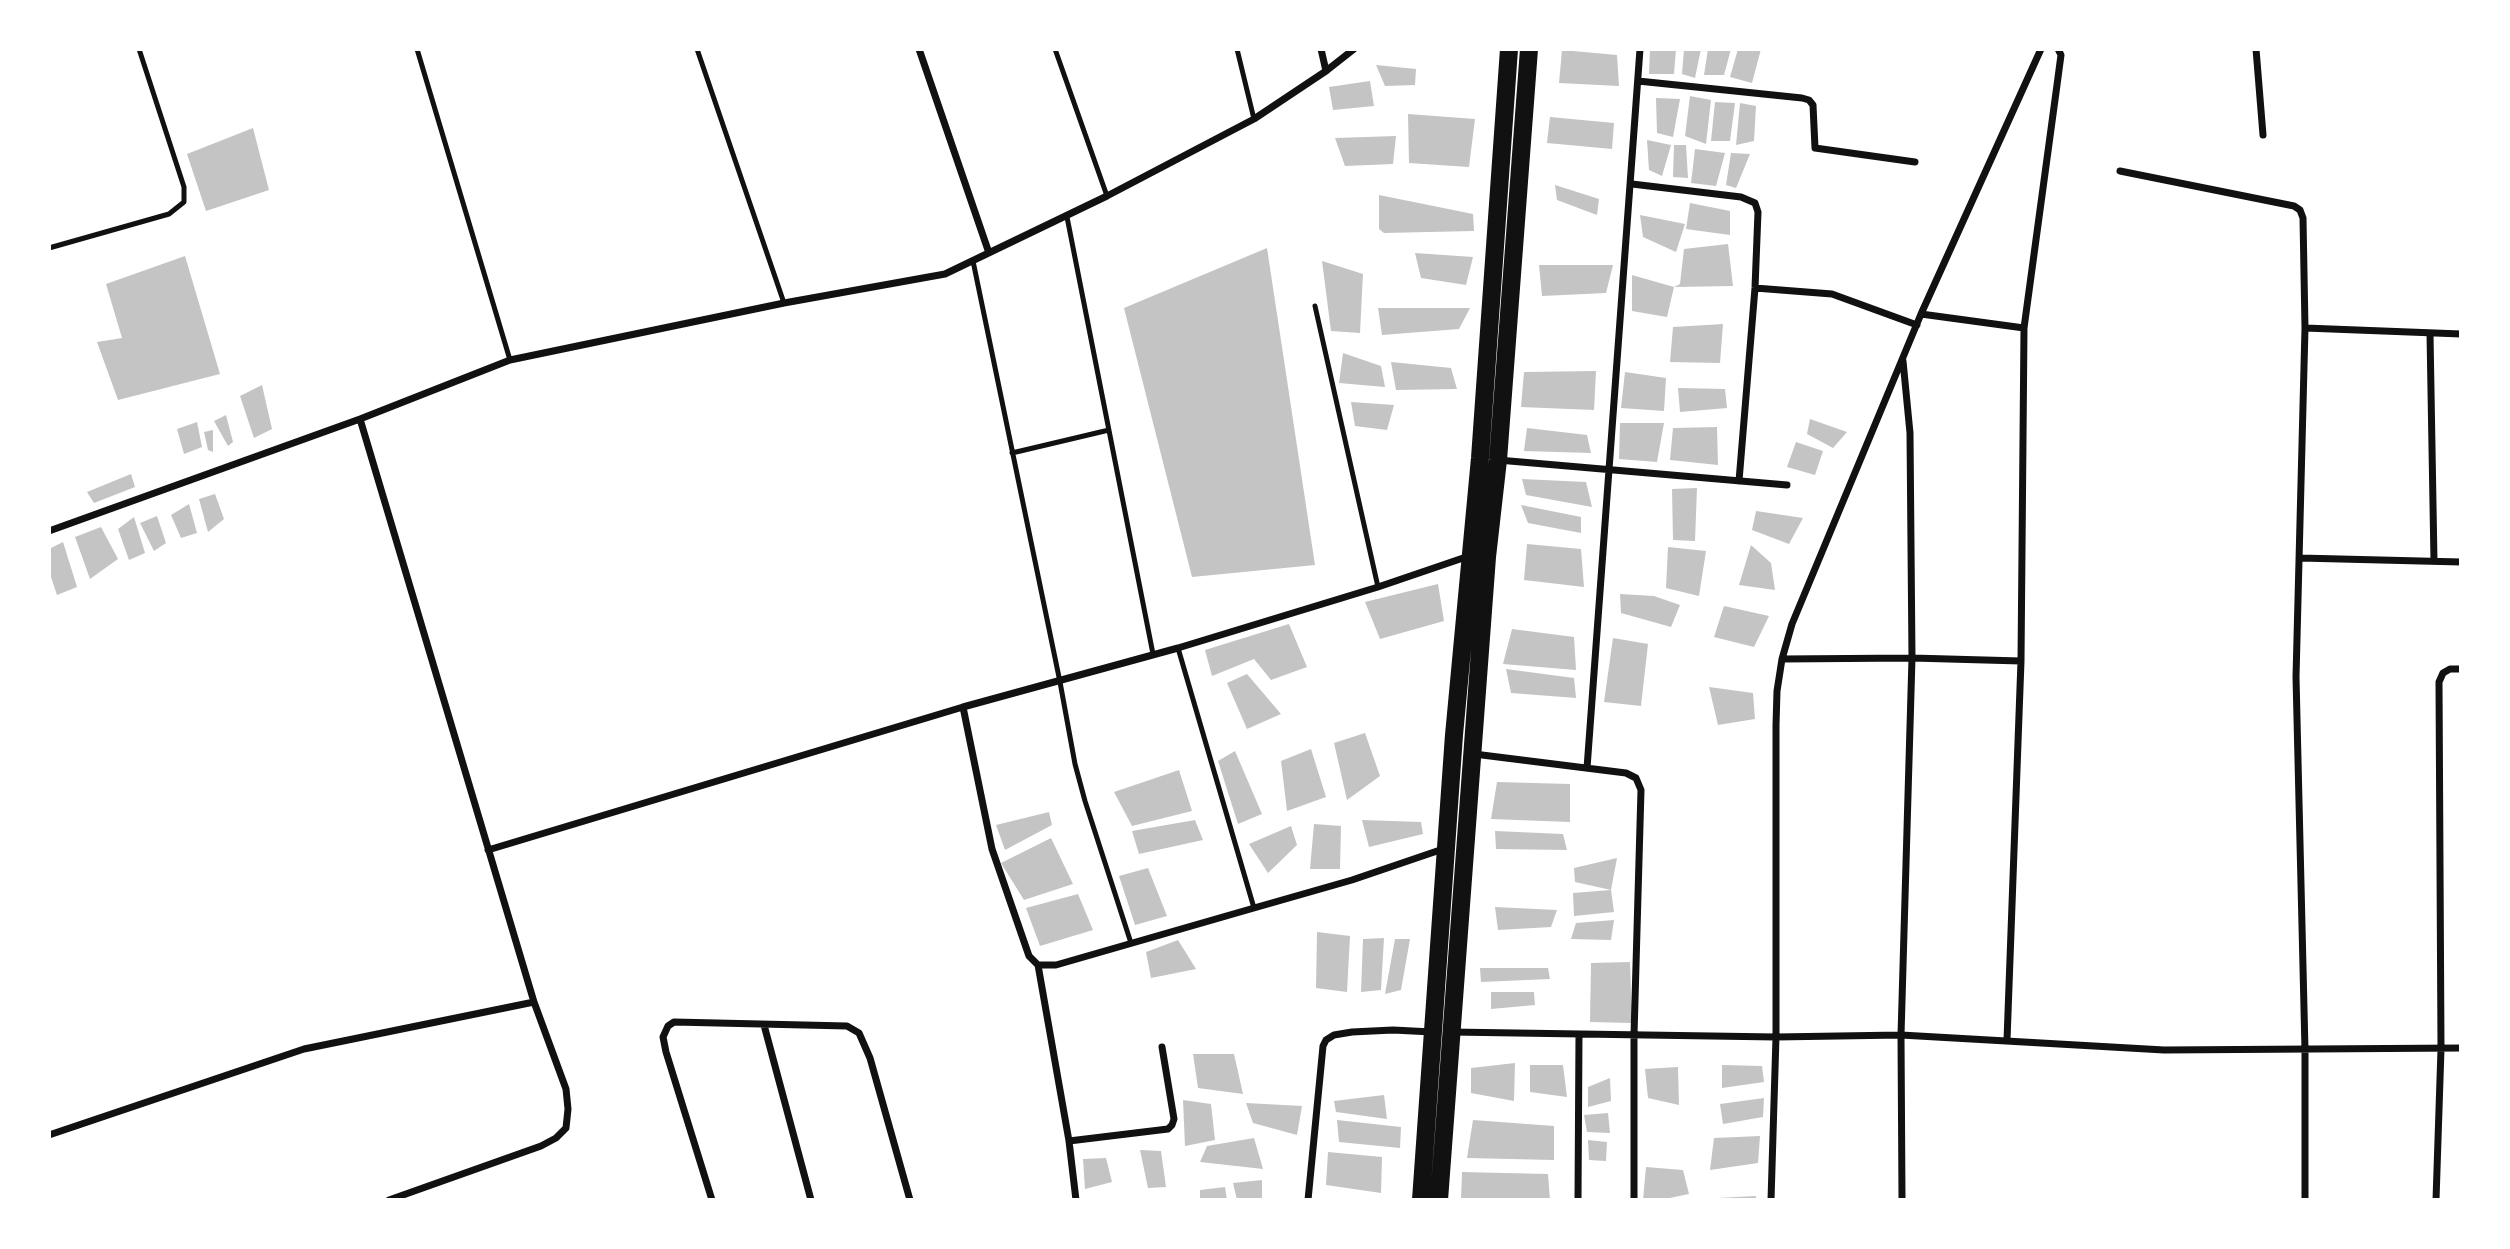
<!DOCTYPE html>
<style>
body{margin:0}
#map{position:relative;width:2510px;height:1249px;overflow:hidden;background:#fff;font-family:"Golos Text",sans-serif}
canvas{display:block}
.frame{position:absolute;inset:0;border:51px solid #fff;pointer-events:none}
</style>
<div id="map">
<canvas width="2510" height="1249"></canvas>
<div class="frame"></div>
</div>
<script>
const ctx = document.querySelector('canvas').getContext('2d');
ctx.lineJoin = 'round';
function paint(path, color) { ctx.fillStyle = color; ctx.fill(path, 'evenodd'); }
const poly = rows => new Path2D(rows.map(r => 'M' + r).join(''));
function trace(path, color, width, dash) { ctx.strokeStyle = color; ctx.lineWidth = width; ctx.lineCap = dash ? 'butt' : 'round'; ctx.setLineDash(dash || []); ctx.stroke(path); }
const building = poly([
 [1650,49,1676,49,1674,74,1649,74],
 [1684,49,1701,49,1695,78,1682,74],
 [1708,49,1731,49,1724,75,1704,75],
 [1738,49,1761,49,1752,83,1730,77],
 [1562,50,1617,55,1619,86,1559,83],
 [1376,65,1416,69,1415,85,1385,86],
 [1370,81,1374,106,1333,110,1329,87],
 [1690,96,1711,100,1706,144,1685,136],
 [1656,98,1680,99,1673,137,1657,133],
 [1715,102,1735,103,1730,141,1711,141],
 [1740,103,1756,106,1754,141,1736,145],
 [1408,114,1475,119,1469,167,1409,163],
 [1550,117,1614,123,1612,149,1547,143],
 [253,128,269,190,206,211,187,154],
 [1396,136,1393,164,1345,166,1335,138],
 [1647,140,1671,145,1662,176,1649,170],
 [1674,145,1686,145,1688,178,1673,177],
 [1695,149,1725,153,1716,186,1691,183],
 [1731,153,1750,154,1736,188,1726,185],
 [1555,185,1599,199,1597,215,1557,200],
 [1379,195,1473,214,1474,231,1384,233,1379,229],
 [1690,203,1730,211,1730,235,1686,229],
 [1640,215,1685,224,1676,252,1643,237],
 [1728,244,1733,286,1674,287,1680,284,1684,249],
 [1267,248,1315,565,1192,577,1124,308],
 [1415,253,1473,257,1466,285,1421,278],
 [185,256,220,374,118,400,97,342,122,338,106,284],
 [1322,261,1363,274,1360,333,1331,331],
 [1539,265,1613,265,1606,293,1542,296],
 [1632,275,1674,287,1667,317,1632,311],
 [1378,308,1470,308,1459,329,1382,335],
 [1723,324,1720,363,1670,362,1673,327],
 [1343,353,1381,366,1385,387,1339,383],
 [1391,362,1451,368,1457,389,1396,390],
 [1596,371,1594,410,1521,407,1524,372],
 [1625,372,1666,378,1664,411,1621,408],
 [262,385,272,429,254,438,240,396],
 [1678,388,1725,389,1727,408,1680,412],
 [1351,402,1394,405,1387,430,1355,426],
 [226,415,233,442,228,446,214,421],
 [1810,419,1847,432,1833,448,1807,434],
 [197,422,202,447,184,454,177,429],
 [1620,423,1664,423,1657,462,1619,459],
 [1717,427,1718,465,1670,460,1673,428],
 [1527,428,1587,435,1591,453,1524,451],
 [213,430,213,452,208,450,204,432],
 [1796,442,1823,451,1815,475,1787,467],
 [131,474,135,487,94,503,87,492],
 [1522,479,1586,482,1592,507,1526,495],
 [1697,488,1695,541,1673,540,1672,489],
 [215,494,224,519,208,532,199,499],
 [189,504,197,533,181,538,171,515],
 [1521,505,1581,517,1581,533,1528,523],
 [1756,511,1803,518,1789,544,1752,530],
 [157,516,166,543,154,551,140,523],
 [134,517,145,553,129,560,118,529],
 [101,527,118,559,90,579,75,537],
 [63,542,77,587,57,595,49,571,49,549],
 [1527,544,1581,549,1584,587,1524,580],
 [1751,545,1771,563,1775,590,1739,585],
 [1668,547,1706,551,1699,596,1666,588],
 [1438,584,1444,621,1380,639,1365,602],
 [1620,594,1654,596,1680,605,1671,627,1621,613],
 [1724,606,1769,616,1754,647,1714,637],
 [1289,624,1307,667,1271,680,1254,659,1212,676,1205,650],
 [1512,629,1574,637,1576,670,1503,664],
 [1613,638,1648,644,1641,706,1604,702],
 [1506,669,1574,678,1576,698,1511,693],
 [1247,674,1281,714,1247,729,1227,683],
 [1709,687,1753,693,1755,719,1718,725],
 [1365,733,1380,776,1347,800,1334,743],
 [1311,749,1326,797,1287,811,1281,761],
 [1235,751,1262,814,1238,824,1218,761],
 [1179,770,1192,811,1132,826,1114,792],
 [1497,782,1570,784,1570,822,1491,819],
 [1049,812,1052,825,1005,850,996,825],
 [1195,820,1203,840,1139,854,1132,831],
 [1362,820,1421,822,1423,834,1369,847],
 [1314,824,1341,826,1340,869,1310,869],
 [1291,826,1297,845,1268,873,1249,844],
 [1495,831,1563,834,1567,850,1496,849],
 [1051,838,1073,884,1024,900,1001,863],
 [1617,858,1611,890,1575,882,1574,868],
 [1148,868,1167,916,1135,925,1119,876],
 [1611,890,1614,912,1574,916,1573,893],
 [1078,894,1093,930,1040,946,1026,908],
 [1495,907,1557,910,1551,927,1498,930],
 [1614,920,1611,940,1571,939,1576,923],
 [1317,932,1350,936,1347,992,1316,988],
 [1384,938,1381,990,1361,992,1363,939],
 [1395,939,1410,939,1401,990,1385,994],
 [1178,940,1196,969,1151,978,1146,952],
 [1630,962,1632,1023,1590,1022,1591,963],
 [1480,968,1548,968,1550,979,1481,982],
 [1491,992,1534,992,1535,1005,1491,1009],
 [1193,1054,1234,1054,1243,1094,1198,1088],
 [1515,1063,1514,1101,1471,1093,1471,1068],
 [1530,1065,1563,1065,1567,1097,1530,1092],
 [1722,1065,1762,1066,1764,1082,1722,1088],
 [1678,1067,1679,1105,1648,1098,1645,1069],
 [1610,1078,1611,1101,1588,1107,1588,1087],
 [1384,1095,1387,1119,1336,1112,1334,1101],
 [1764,1098,1763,1117,1723,1124,1720,1104],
 [1183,1100,1211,1104,1215,1140,1185,1146],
 [1246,1103,1302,1106,1297,1135,1253,1123],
 [1608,1113,1610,1133,1587,1132,1584,1115],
 [1337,1120,1401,1127,1400,1148,1339,1142],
 [1473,1120,1554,1126,1554,1160,1467,1158],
 [1760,1136,1758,1163,1710,1170,1714,1138],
 [1254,1138,1263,1169,1200,1162,1207,1146],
 [1588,1140,1607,1142,1606,1161,1589,1160],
 [1140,1150,1161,1151,1166,1187,1148,1188],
 [1328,1152,1382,1157,1381,1193,1326,1185],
 [1106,1158,1112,1182,1085,1189,1083,1159],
 [1646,1167,1683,1170,1689,1194,1660,1200,1643,1200],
 [1462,1172,1548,1174,1550,1200,1461,1200],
 [1262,1180,1262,1200,1237,1200,1233,1183],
 [1225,1187,1227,1200,1200,1200,1200,1190],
 [1756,1196,1756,1200,1717,1200,1717,1198]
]);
const service = poly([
 [417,49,510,360],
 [697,49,784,303],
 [1055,49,1107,196],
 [1237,49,1254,119],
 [1067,217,1153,654],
 [49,248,169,214,184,202,184,187,139,49],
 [973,261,1060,682,1075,764,1085,801,1131,943],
 [1315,306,1378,587],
 [1012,453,1109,430],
 [1178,648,1254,908]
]);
const minor = poly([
 [919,49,989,253],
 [1321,49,1326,71],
 [2256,49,2263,135],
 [1638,81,1802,98,1809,100,1813,105,1815,148,1915,162],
 [2120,171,2294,206,2300,210,2303,218,2305,328,2296,677,2305,1050,2305,1200],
 [1632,184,1741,197,1755,203,1758,212,1755,288,1739,481],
 [1755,288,1832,294,1917,325],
 [1921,314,2024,328],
 [2305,328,2461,334],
 [2430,334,2434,561],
 [1498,460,1787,485],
 [49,531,360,419,510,360,784,303,945,274,1107,196,1254,119,1326,71,1354,49],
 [2300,558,2461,562],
 [1782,659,1912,658,2021,661],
 [963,707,992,849,1029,956,1038,965,1056,965,1254,908,1352,880,1446,848],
 [1474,754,1626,773,1636,778,1641,790,1634,1035,1634,1200],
 [1587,768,1640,49],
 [488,850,963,707,1178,648,1378,587,1469,556],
 [1038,965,1069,1141,1076,1200],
 [764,1025,811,1200],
 [1451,1032,1776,1037,1901,1035,2164,1050,2461,1048],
 [2007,1040,2021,661,2024,328,2057,85,2061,55,2058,49],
 [49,1135,304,1049,534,1002,360,419],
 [1069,1141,1168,1129,1172,1125,1174,1119,1162,1047],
 [389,1200,541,1146,556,1138,566,1128,568,1109,566,1089,534,1002],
 [712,1200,666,1052,663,1037,668,1026,674,1022,847,1026,859,1033,870,1058,910,1200],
 [1308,1200,1323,1046,1326,1040,1334,1035,1352,1032,1393,1030,1432,1032],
 [1578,1200,1579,1034],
 [1771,1200,1776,1037,1776,725,1777,691,1782,659,1792,624,1921,314,2041,49],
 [1902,1200,1901,1035,1912,658,1910,433,1903,361],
 [2436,1200,2441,1049,2439,682,2443,673,2450,669,2461,669]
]);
const primary = poly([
 [1421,1200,1454,735,1480,458,1509,49],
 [1439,1200,1487,557,1498,460,1529,49]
]);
paint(building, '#c4c4c4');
trace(service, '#111', 5);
trace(minor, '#111', 7);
trace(primary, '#111', 18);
</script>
